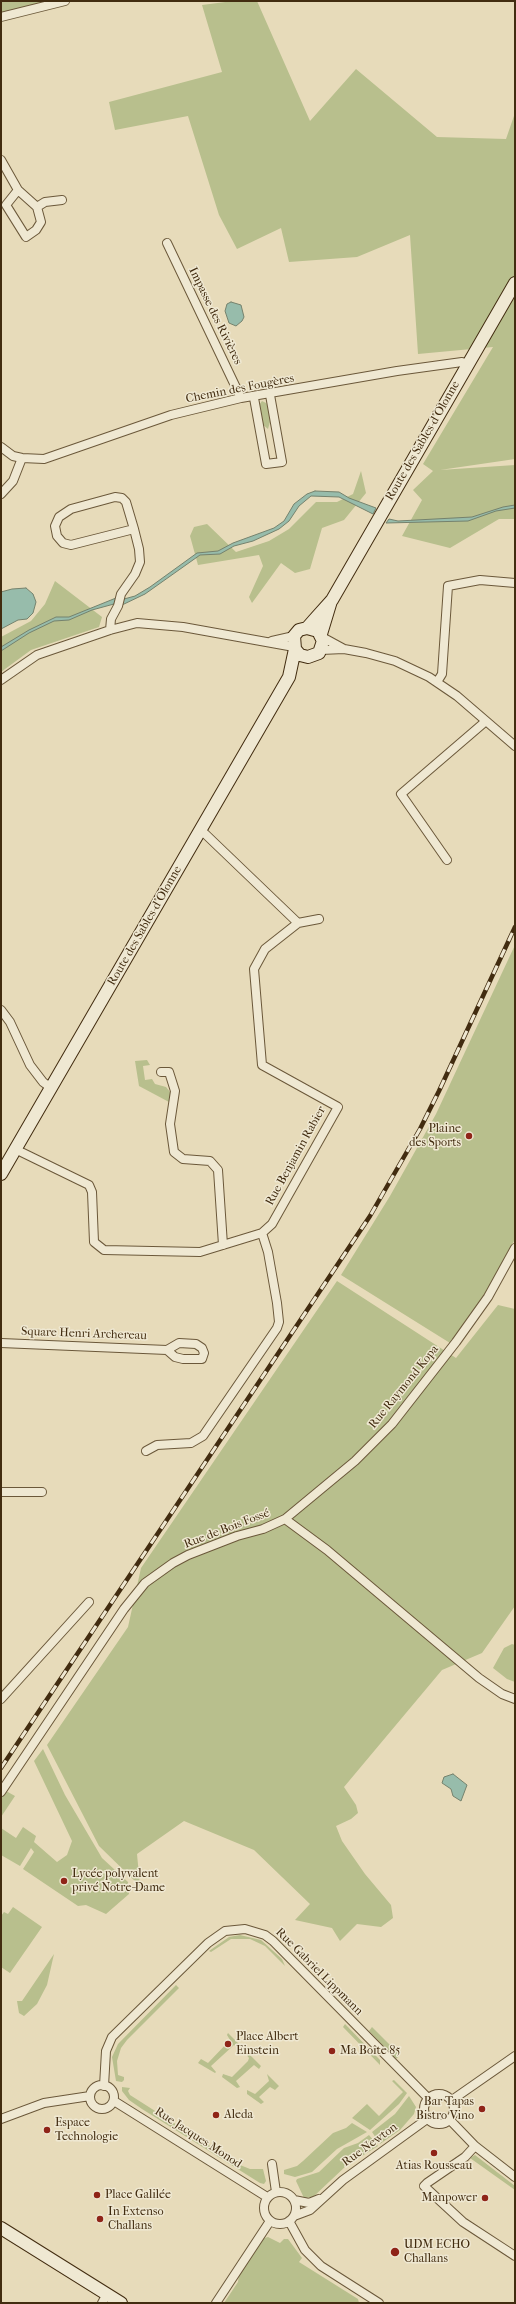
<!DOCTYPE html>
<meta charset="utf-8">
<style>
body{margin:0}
#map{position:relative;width:516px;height:2304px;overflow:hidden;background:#e7dbba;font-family:"IM FELL French Canon",serif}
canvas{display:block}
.frame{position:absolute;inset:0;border:2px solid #422c10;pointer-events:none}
</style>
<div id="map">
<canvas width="516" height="2304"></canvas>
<div class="frame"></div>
</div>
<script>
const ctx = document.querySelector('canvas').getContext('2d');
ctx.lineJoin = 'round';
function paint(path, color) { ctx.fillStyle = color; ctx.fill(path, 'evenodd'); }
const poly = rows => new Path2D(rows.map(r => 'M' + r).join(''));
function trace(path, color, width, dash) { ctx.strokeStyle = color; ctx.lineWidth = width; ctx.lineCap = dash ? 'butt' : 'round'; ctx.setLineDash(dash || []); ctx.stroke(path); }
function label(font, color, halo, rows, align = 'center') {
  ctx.font = font + ' "IM FELL French Canon",serif'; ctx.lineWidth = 3; ctx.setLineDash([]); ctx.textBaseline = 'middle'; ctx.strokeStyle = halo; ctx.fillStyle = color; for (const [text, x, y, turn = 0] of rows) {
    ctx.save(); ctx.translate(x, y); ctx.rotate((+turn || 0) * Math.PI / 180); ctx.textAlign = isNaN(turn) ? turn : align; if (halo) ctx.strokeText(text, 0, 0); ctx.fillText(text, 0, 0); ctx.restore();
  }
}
const green = poly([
 [1,1,52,1,1,13],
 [233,1,257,1,310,121,356,69,437,137,506,139,515,113,515,459,440,470,515,465,515,519,499,519,450,548,402,536,422,500,413,490,433,471,423,464,493,347,418,354,410,235,357,257,289,262,281,228,237,249,219,215,188,116,115,130,109,102,222,72,202,5],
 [262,401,266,403,269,408,270,422,268,429,262,424,259,405],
 [361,471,366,493,344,520,322,528,310,569,295,573,281,563,252,603,249,597,263,566,259,555,198,565,190,536,194,527,207,524,236,552,269,541,289,529,316,502,337,502,353,494],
 [55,581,102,617,99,627,31,650,1,672,1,637,31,621,45,604],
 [515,945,515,1239,493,1282,450,1343,341,1275,390,1196,436,1114],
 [147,1060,150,1065,143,1066,145,1080,152,1079,155,1084,166,1087,171,1093,171,1100,169,1102,139,1086,135,1061],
 [337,1281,456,1358,498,1305,515,1309,515,1606,482,1653,442,1670,344,1787,356,1805,358,1813,351,1819,336,1826,342,1841,365,1874,391,1905,393,1918,381,1927,357,1924,340,1941,332,1928,295,1920,310,1904,254,1850,184,1821,137,1854,140,1886,99,1846,47,1745,128,1627,141,1568],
 [512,1644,515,1645,515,1682,507,1679,493,1668,504,1648],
 [43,1749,65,1795,102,1858,128,1882,129,1894,106,1914,86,1905,78,1906,23,1869,34,1852,31,1848,20,1866,1,1855,1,1828,16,1838,23,1827,36,1836,34,1842,57,1862,67,1855,72,1841,34,1761],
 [6,1791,15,1796,1,1817,1,1799],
 [13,1907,42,1927,10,1973,1,1967,1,1916,4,1912,8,1914],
 [240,1935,261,1940,282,1959,285,1966,265,1946,250,1939,231,1939,211,1952,209,1951,229,1937],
 [54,1954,47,1985,37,2004,24,2016,19,2013,17,2001,22,2001],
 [176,1985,179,1988,127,2040,121,2048,117,2061,118,2075,124,2077,124,2080,122,2082,116,2081,112,2057,118,2044],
 [345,2024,380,2060,380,2065,343,2027],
 [372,2027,400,2055,396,2059,369,2031],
 [228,2033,240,2045,240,2049,234,2045,211,2066,216,2072,215,2073,198,2063,201,2059,208,2063,230,2040,227,2035],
 [248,2053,261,2066,259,2069,254,2065,236,2081,240,2087,237,2088,222,2077,223,2074,232,2077,248,2061,249,2058,246,2054],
 [267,2074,279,2086,275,2090,270,2087,259,2097,264,2102,261,2104,247,2094,247,2090,255,2094,269,2081],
 [394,2080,407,2093,399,2104,370,2130,352,2118,367,2104,379,2116,403,2092,392,2081],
 [122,2087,130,2088,128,2091,130,2095,240,2165,250,2169,263,2169,266,2181,264,2184,260,2183,142,2109,129,2100,122,2091],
 [409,2096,416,2107,414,2114,400,2130,380,2144,372,2132,395,2114],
 [352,2123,367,2132,337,2149,312,2172,295,2177,284,2174,284,2170,297,2166,303,2161,333,2133,346,2128],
 [369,2135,378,2146,346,2166,313,2197,304,2198,296,2181,297,2179,319,2172,344,2148,358,2143],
 [475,2155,515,2186,515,2190,470,2158],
 [268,2237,280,2243,284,2239,288,2239,302,2258,299,2262,358,2299,359,2303,224,2303,238,2282,239,2274,261,2239]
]);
const water = poly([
 [231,302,241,305,244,317,242,321,236,326,229,323,225,311,227,304,231,302],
 [315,491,339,492,349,498,376,508,373,514,339,497,311,496,299,506,289,521,279,529,253,541,234,546,220,554,200,555,145,594,122,605,124,599,135,596,150,587,197,553,218,551,233,543,274,528,284,521,294,504,307,494,315,491],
 [515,505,515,508,496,511,468,521,386,523,389,519,398,521,472,517,503,507,515,505],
 [26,588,33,594,36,602,33,613,27,619,18,620,1,629,1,592,12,589,26,588],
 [116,598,114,604,92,610,69,620,54,621,29,633,1,651,1,647,29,630,56,617,69,617,116,598],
 [453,1774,467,1785,461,1801,453,1796,451,1789,442,1783,444,1777,453,1774]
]);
const minor = poly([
 [1,17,65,1],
 [1,160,18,190,37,207,41,222,36,230,26,237,6,205,18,190],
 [37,207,45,202,62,200],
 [167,243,241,398],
 [254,398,266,464,282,462,270,395],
 [1,447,13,456,22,458,44,459,171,415,241,398,397,371,462,362,468,364],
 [1,494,13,481,22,458],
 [110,630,111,619,118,606,121,594,135,574,140,562,139,549,134,529,126,502,122,498,115,497,71,509,59,517,55,526,57,536,63,543,71,545,134,529],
 [322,637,344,649],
 [272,641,294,636],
 [321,650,344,649,366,653,395,661,429,677,457,696,515,746],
 [1,680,37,655,110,630,137,623,183,627,294,647],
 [437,682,442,674,448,586,480,580,515,583],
 [447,860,401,794,486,721],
 [298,923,319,919],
 [1,1010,10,1022,30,1065,43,1082,51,1088],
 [161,1072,169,1072,175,1091,170,1124,174,1152,183,1159,210,1161,218,1170,223,1245],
 [15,1149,89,1185,92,1192,94,1242,104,1250,200,1252,262,1233,272,1224,338,1107,262,1065,254,969,265,949,298,923,200,829],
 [1,1343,167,1350,179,1343,196,1344,202,1348,204,1353,202,1359,183,1359,175,1357,167,1350],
 [146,1451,157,1445,191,1443,203,1436,277,1328,279,1322,277,1303,268,1252,262,1233],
 [1,1492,42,1492],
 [285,1519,355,1461,392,1424,456,1342,488,1297,515,1248],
 [1,1699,89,1602],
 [1,1792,124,1609,145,1583,173,1563,188,1555,237,1536,263,1529,285,1519,327,1550,479,1678,502,1694,515,1699],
 '90 2097a12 12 0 1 1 24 0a12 12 0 1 1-24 0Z',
 [104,2086,106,2051,112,2037,208,1943,225,1931,245,1929,265,1935,273,1941,429,2099],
 '424 2109a15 15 0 1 1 30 0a15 15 0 1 1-30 0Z',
 [452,2100,515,2056],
 [114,2101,267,2197],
 [1,2119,44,2103,90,2096],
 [450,2120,475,2146,515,2177],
 [475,2146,465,2157,427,2183,424,2186,463,2222,515,2256],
 [272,2164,276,2192],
 '264 2208a16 16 0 1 1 32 0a16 16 0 1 1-32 0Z',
 [294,2200,309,2203,319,2199],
 [294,2216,310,2210,343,2180,427,2119],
 [289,2221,305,2250,321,2266,379,2303],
 [102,2303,107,2294],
 [216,2303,270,2221]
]);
const secondary = poly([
 [307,628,318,631,323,641,319,653,308,657,300,655,295,649,294,636,299,630,307,628,314,620,332,600,515,283],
 [321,634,331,601],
 [1,1174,289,677,295,649],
 [1,2228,121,2303]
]);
const rail = poly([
 [1,1768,370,1216,420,1129,439,1091,515,927]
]);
const markers = [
 [469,1136,4,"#8f2418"],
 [64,1881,4,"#8f2418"],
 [228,2044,4,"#8f2418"],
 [332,2051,4,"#8f2418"],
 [482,2109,4,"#8f2418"],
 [216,2115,4,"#8f2418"],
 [47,2130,4,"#8f2418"],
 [434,2153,4,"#8f2418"],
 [97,2195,4,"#8f2418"],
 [485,2198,4,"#8f2418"],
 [100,2219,4,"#8f2418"],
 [395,2252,5,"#8f2418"]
];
const streetNames = [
 ["Impasse des Rivières",215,316,64],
 ["Chemin des Fougères",240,389,-11],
 ["Route des Sables-d'Olonne",423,441,-60],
 ["Route des Sables-d'Olonne",145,926,-60],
 ["Rue Benjamin Rabier",296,1156,-61],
 ["Square Henri Archereau",84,1334,2],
 ["Rue Raymond Kopa",404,1387,-51],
 ["Rue de Bois Fossé",227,1529,-21],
 ["Rue Gabriel Lippmann",319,1972,45],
 ["Rue Jacques Monod",198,2138,33],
 ["Rue Newton",370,2145,-36]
];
const poiNames = [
 ["Plaine",461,1129,"right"],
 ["des Sports",461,1143,"right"],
 ["Lycée polyvalent",72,1874],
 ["privé Notre-Dame",72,1888],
 ["Place Albert",236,2037],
 ["Einstein",236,2051],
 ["Ma Boîte 85",340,2051],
 ["Bar Tapas",474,2102,"right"],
 ["Bistro Vino",474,2116,"right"],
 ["Aleda",224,2115],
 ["Espace",55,2123],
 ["Technologie",55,2137],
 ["Atias Rousseau",434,2166,"center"],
 ["Place Galilée",105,2195],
 ["Manpower",477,2198,"right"],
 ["In Extenso",108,2212],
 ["Challans",108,2226],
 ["UDM ECHO",404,2245],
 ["Challans",404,2259]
];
paint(green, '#b8bf8d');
paint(water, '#97bcab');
trace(water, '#75826d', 1);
trace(minor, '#6b583a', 10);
trace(secondary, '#422c10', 14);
trace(minor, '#efe8d2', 8);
trace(secondary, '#efe8d2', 12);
trace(rail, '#422c10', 4.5);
trace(rail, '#efe8d2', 3, [9]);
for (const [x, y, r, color] of markers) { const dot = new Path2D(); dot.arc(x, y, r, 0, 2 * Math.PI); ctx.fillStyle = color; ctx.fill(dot); trace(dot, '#efe8d2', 1.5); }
label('12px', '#422c10', '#efe8d2', streetNames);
label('12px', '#422c10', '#efe8d2', poiNames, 'left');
</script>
